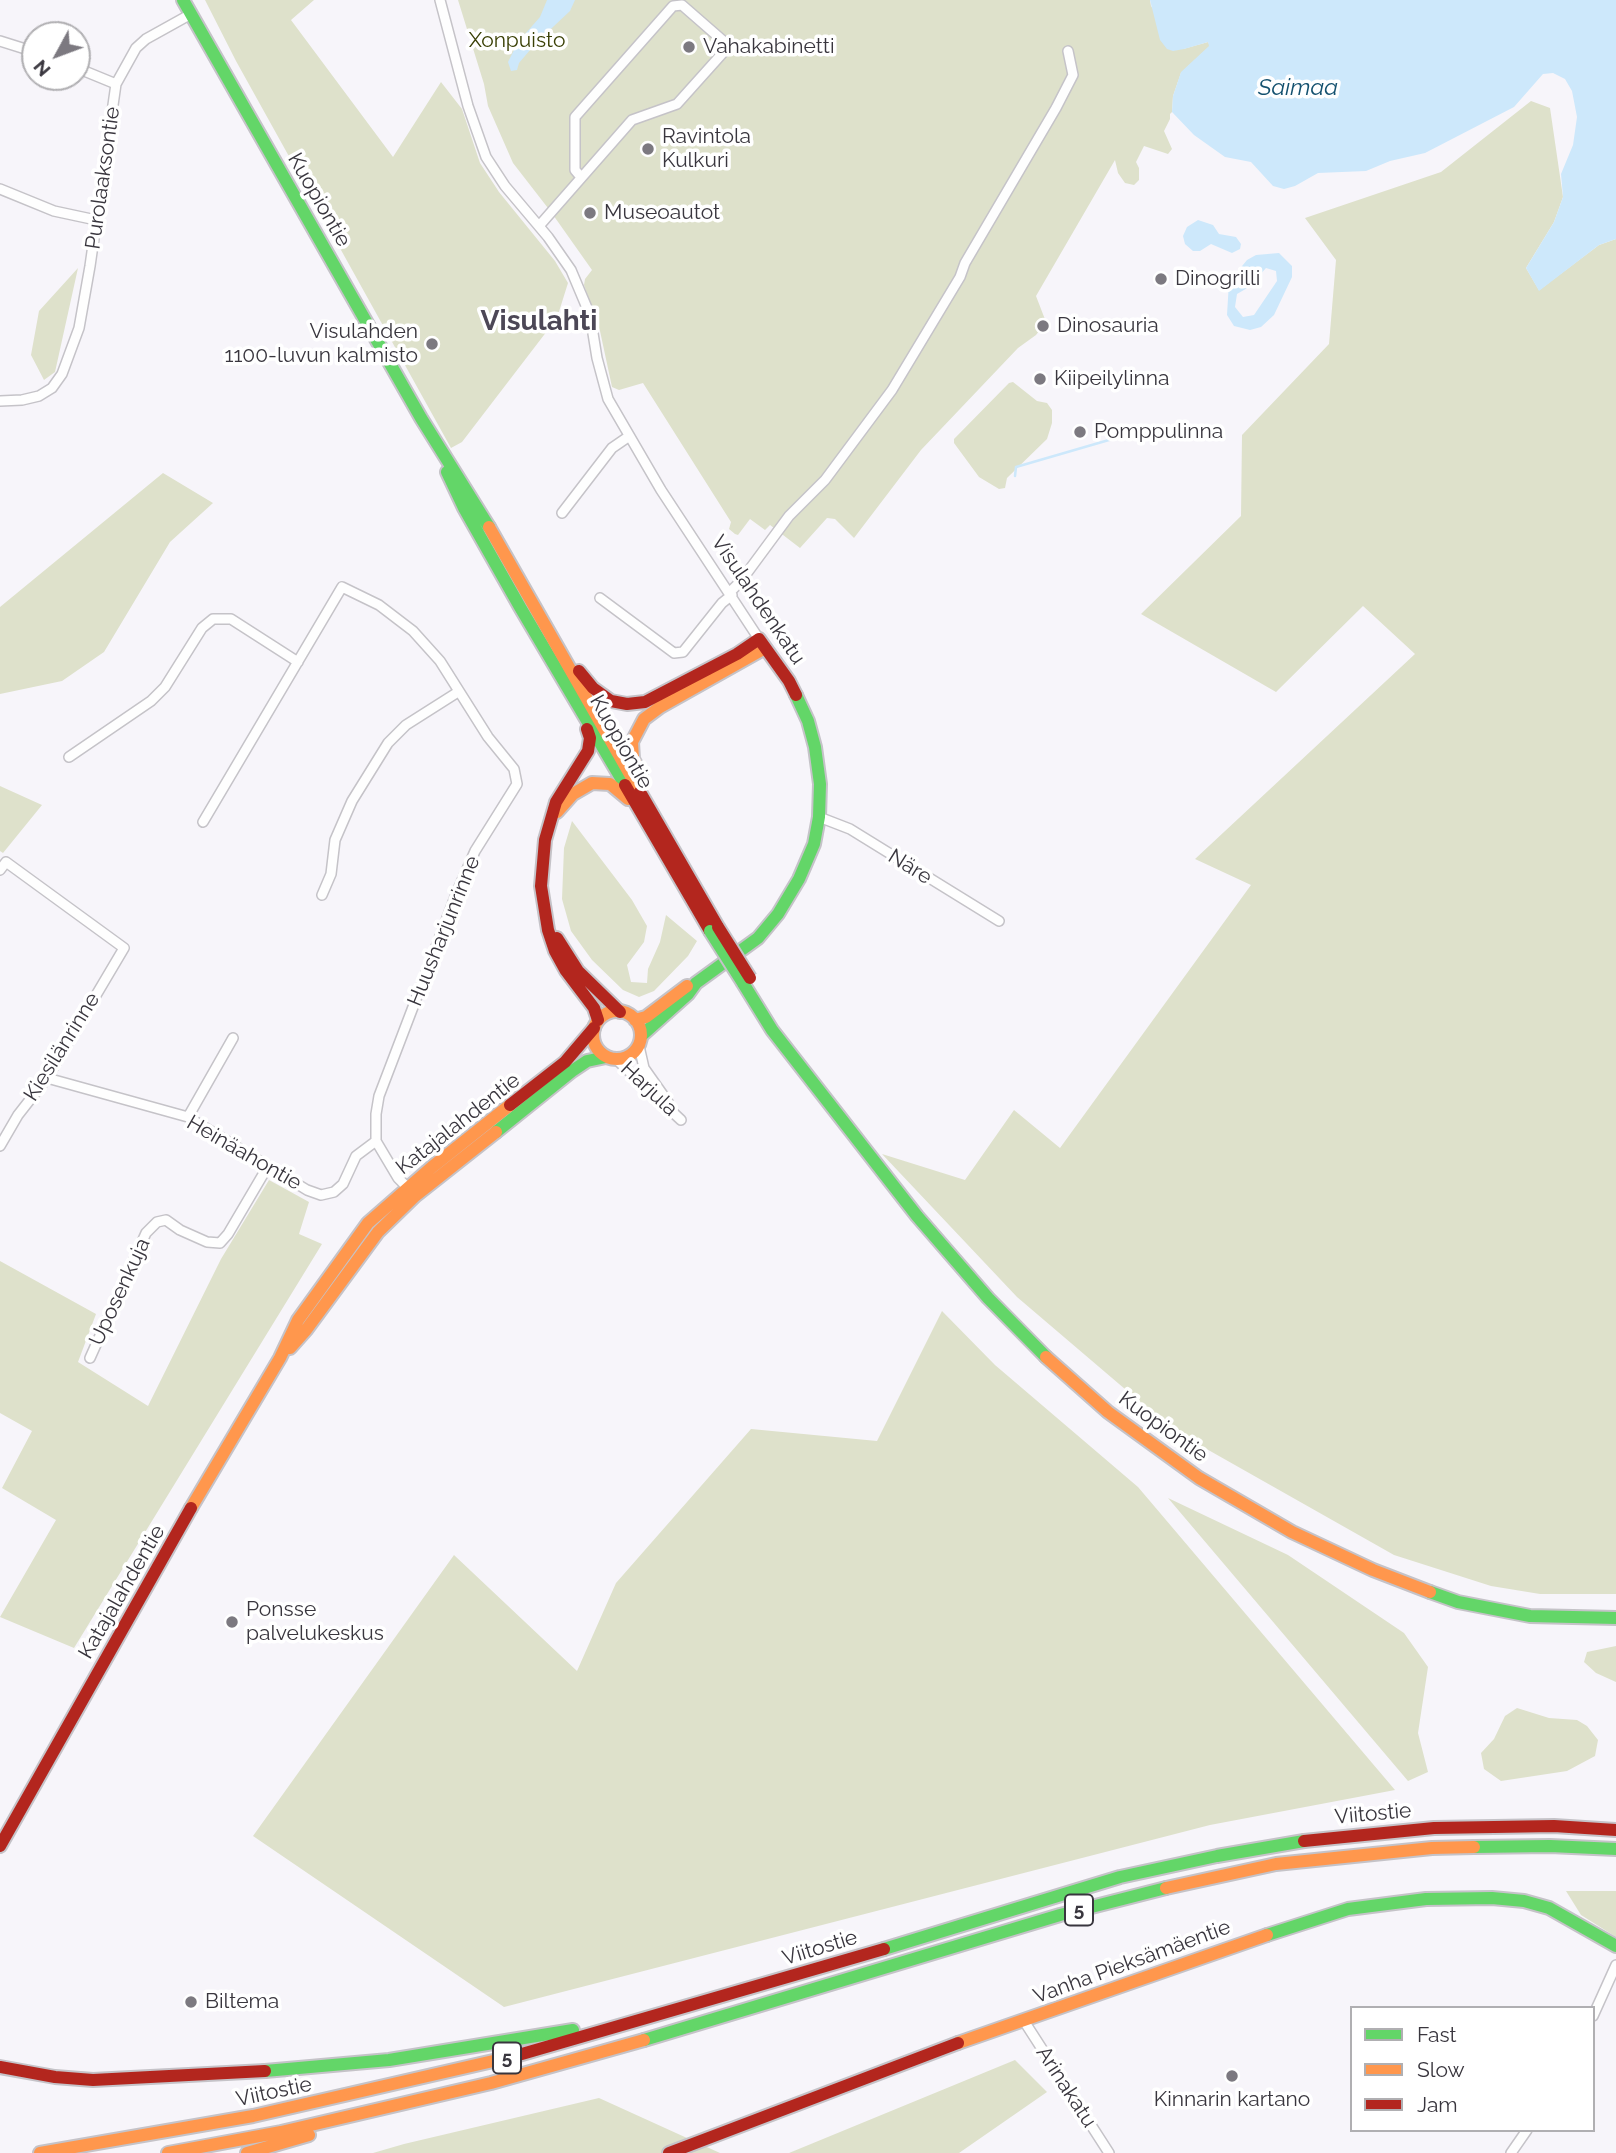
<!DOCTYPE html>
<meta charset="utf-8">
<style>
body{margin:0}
#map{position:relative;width:1616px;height:2153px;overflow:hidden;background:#f7f5fa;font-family:Raleway,sans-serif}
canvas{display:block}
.legend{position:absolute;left:1350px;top:2006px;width:245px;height:126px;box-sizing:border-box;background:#fff;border:2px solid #b0afb2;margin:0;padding:9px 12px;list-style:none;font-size:21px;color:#39363e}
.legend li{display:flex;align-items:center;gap:14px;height:35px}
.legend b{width:35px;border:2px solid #b0afb2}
.north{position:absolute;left:21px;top:21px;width:70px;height:70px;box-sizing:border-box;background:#fff;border:2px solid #b0afb2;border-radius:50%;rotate:229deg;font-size:19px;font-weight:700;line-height:28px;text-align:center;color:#39363e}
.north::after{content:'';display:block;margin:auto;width:24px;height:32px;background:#7c7980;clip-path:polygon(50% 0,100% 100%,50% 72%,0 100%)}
</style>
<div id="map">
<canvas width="1616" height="2153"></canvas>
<ul class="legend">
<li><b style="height:9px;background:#63d668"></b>Fast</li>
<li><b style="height:9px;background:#ff974d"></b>Slow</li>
<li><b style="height:9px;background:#b3261e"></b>Jam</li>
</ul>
<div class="north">N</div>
</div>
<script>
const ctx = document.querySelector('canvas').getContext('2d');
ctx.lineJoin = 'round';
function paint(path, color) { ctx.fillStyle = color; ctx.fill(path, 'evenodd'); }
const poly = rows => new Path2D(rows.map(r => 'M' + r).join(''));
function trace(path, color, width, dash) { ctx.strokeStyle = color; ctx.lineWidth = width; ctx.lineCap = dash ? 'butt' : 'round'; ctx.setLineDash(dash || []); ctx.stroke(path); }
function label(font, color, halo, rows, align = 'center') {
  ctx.font = font + ' Raleway,sans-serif'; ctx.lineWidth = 7; ctx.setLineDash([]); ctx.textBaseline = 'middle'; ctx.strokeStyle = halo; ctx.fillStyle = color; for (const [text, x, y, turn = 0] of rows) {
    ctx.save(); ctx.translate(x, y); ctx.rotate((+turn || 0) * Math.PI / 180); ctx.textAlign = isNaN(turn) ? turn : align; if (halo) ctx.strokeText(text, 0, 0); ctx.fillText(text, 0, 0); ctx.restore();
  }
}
const green = poly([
 [205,0,314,0,291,20,393,157,441,82,462,109,480,163,499,192,555,261,568,283,557,318,462,442,451,448,236,61],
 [458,0,1150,0,1151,6,1183,49,1208,42,1210,46,1181,73,1173,96,1172,112,1170,114,1170,119,1164,131,1172,149,1168,154,1144,146,1136,162,1139,168,1139,180,1134,185,1125,183,1118,173,1115,160,1036,296,1046,322,1036,335,1018,348,921,450,854,538,835,519,827,518,800,548,770,525,765,530,750,519,738,535,735,534,729,529,731,522,643,383,619,390,612,387,600,331,584,285,585,279,592,270,551,212,513,163,488,106,484,84],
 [1531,101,1550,108,1563,197,1554,222,1526,268,1539,290,1599,245,1616,239,1616,1594,1540,1594,1491,1586,1394,1555,1173,1430,1017,1297,882,1154,965,1180,1014,1110,1060,1148,1251,885,1195,859,1415,654,1363,606,1276,692,1141,614,1241,516,1242,435,1329,344,1336,260,1305,218,1441,172],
 [78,268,55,372,44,380,31,355,39,311],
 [1013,382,1037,401,1047,403,1052,410,1052,423,1047,439,1007,478,1005,488,999,489,979,477,954,443,954,439,1009,383],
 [163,473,213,503,170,542,104,652,62,681,0,694,0,607],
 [0,786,42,805,3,853,0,851],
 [572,821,632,900,647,926,644,942,627,965,631,982,647,983,648,969,660,942,666,915,697,941,688,956,654,991,639,997,623,990,592,960,571,931,562,899,564,848],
 [269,1180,309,1202,299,1234,322,1244,74,1648,0,1617,56,1520,2,1488,32,1431,0,1413,0,1261,96,1314,78,1362,148,1406,221,1259],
 [942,1311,995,1365,1138,1487,1395,1790,1210,1825,504,2007,253,1836,454,1555,577,1671,616,1583,751,1429,877,1441],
 [1168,1498,1288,1555,1404,1633,1428,1667,1418,1733,1428,1772,1408,1781],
 [1616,1646,1616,1682,1596,1673,1584,1662,1587,1652],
 [1517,1708,1549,1718,1577,1720,1587,1726,1598,1740,1595,1756,1567,1771,1501,1781,1484,1769,1481,1753,1494,1739,1505,1716],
 [1566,1891,1616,1891,1616,1937,1581,1915],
 [1015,2060,1047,2092,959,2153,789,2153],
 [599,2098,720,2153,373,2153,404,2144]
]);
const water = poly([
 [547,0,575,0,570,11,536,43,519,63,517,70,511,71,508,62,518,42,540,17],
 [1150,0,1616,0,1616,239,1599,245,1539,291,1526,268,1554,222,1563,197,1561,174,1573,145,1577,117,1572,91,1565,79,1553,73,1543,74,1514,107,1425,153,1390,161,1366,171,1318,173,1295,186,1284,189,1273,186,1251,162,1225,157,1194,135,1172,112,1173,96,1181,72,1209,46,1208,42,1184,49,1173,51,1167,49,1160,40],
 [1198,220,1213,225,1219,234,1236,237,1241,244,1240,249,1232,253,1211,244,1200,251,1193,251,1185,244,1183,236,1187,227],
 [1279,253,1292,266,1292,277,1274,315,1261,327,1250,330,1234,326,1227,315,1229,282,1247,260,1256,255],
 [1266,268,1276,271,1277,281,1254,315,1243,317,1235,307,1237,294,1249,287]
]);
const stream = poly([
 [1015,476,1016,467,1133,433]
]);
const street = poly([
 [440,0,468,106,486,157,505,186,548,237,571,270,590,315,597,358,608,399,661,490,759,639],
 [0,41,35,52],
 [77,68,116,84],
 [0,189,54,211,96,220],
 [539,226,632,120,677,104,729,46,682,5,673,6,575,117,575,170,581,177],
 [0,401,22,400,39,396,52,388,62,374,79,328,90,266,116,84,136,48,146,39,191,14],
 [562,513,612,448,628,437],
 [730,592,741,581,789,516,825,480,892,390,960,277,965,263,1056,108,1073,75,1068,51],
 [600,598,674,653,683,652,722,603,732,595],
 [69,757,151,701,165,687,202,628,213,619,231,619,298,662],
 [819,817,850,829,999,921],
 [203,822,342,587,379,605,413,631,440,661,488,737,514,769,517,784,475,851,457,892,379,1096,376,1114,376,1141,398,1178,412,1192],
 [0,870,6,862,124,948,47,1078,18,1115,0,1146],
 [322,895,331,874,335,840,352,801,388,743,406,725,458,692],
 [639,1046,644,1068,668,1102],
 [617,1060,681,1120],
 [47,1078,188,1117,307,1190,321,1195,334,1192,343,1184,356,1156,376,1141],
 [188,1117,233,1038],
 [90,1358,146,1233,157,1222,166,1220,180,1230,207,1242,220,1243,228,1234,268,1166],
 [1593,2016,1616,1965],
 [1024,2021,1109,2153],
 [1511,2153,1527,2130]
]);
const fast = poly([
 [183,0,421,418,489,527],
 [447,472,464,508,520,607,625,785],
 [743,983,772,1030,917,1216,988,1298,1046,1357],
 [641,1036,688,994,696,983,758,938,778,914,799,879,814,844,819,817,820,784,815,747,808,721,796,695],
 [496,1132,572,1071,587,1061,606,1057],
 [1430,1592,1458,1602,1530,1616,1616,1618],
 [1474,1847,1550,1846,1616,1849],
 [1267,1935,1348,1909,1426,1899,1492,1898,1524,1901,1549,1908,1616,1946],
 [884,1949,1120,1877,1217,1856,1304,1841],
 [644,2040,1060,1915,1166,1888],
 [265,2071,389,2060,573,2030]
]);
const slow = poly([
 [489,527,640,792],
 [641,774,633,759,632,742,644,719,660,707,765,648],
 [557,812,573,794,592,783,610,784,628,799],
 '593 1035a24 24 0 1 1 48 0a24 24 0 1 1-48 0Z',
 [635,1020,646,1017,687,986],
 [290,1348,306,1330,378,1232,415,1196,496,1132],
 [1046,1357,1108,1412,1199,1478,1292,1532,1373,1570,1430,1592],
 [191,1508,280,1358,298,1320,368,1223,432,1167,510,1105],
 [1166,1888,1276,1864,1432,1848,1474,1847],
 [958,2043,1267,1935],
 [40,2153,253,2116,515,2056],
 [168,2153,281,2132,491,2083,644,2040],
 [247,2153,309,2135]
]);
const jam = poly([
 [579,671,593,688,611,701,627,704,645,702,737,654,759,639,789,681,796,695],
 [587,729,590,738,588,751,556,802,545,840,541,886,548,930,555,951,566,971,594,1008,598,1020],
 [625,785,710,931],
 [640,792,718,927],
 [557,938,578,971,620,1012],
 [510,1105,565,1062,594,1028],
 [1304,1841,1434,1828,1554,1826,1616,1830],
 [0,1846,191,1508],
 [515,2056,884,1949],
 [0,2067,55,2077,93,2080,265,2071],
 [669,2153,958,2043]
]);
const fastBridge = poly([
 [710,931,743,983]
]);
const jamBridge = poly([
 [718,927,750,978]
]);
const markers = [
 [689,47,7,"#7c7980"],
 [648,149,7,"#7c7980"],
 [590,213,7,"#7c7980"],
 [1161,279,7,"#7c7980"],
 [1043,326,7,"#7c7980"],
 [432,344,7,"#7c7980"],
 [1040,379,7,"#7c7980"],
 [1080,432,7,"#7c7980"],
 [232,1622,7,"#7c7980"],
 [191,2002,7,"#7c7980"],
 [1232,2076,7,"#7c7980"]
];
const shields = [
 [1079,1910,28],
 [507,2058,28]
];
const shieldNames = [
 ["5",1079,1910],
 ["5",507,2058]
];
const parkNames = [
 ["Xonpuisto",517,41]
];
const poiNames = [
 ["Vahakabinetti",703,47],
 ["Ravintola",662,137],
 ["Kulkuri",662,161],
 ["Museoautot",604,213],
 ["Dinogrilli",1175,279],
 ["Dinosauria",1057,326],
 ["Visulahden",418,332,"right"],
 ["1100-luvun kalmisto",418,356,"right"],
 ["Kiipeilylinna",1054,379],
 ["Pomppulinna",1094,432],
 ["Ponsse",246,1610],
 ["palvelukeskus",246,1634],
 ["Biltema",205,2002],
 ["Kinnarin kartano",1232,2100,"center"]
];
const streetNames = [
 ["Purolaaksontie",103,178,-82],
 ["Kuopiontie",319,200,60],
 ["Visulahdenkatu",758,600,56],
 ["Kuopiontie",621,742,60],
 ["Näre",910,867,32],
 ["Huusharjunrinne",444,931,-68],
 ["Kiesilänrinne",62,1047,-58],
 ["Harjula",649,1089,43],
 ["Katajalahdentie",458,1124,-38],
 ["Heinäahontie",244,1153,30],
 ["Uposenkuja",120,1292,-65],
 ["Kuopiontie",1163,1427,36],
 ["Katajalahdentie",122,1592,-60],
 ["Viitostie",1373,1814,-5],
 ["Viitostie",820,1948,-17],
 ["Vanha Pieksämäentie",1132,1962,-20],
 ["Arinakatu",1066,2087,57],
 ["Viitostie",274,2092,-12]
];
const waterNames = [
 ["Saimaa",1298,88]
];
const districtNames = [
 ["Visulahti",539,322]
];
paint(green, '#dee1cb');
paint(water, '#cde8fb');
trace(stream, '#cde8fb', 2.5);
trace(street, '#c5c3c8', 12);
trace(fast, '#c5c3c8', 16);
trace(slow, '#c5c3c8', 16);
trace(jam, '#c5c3c8', 16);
trace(street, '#fefefe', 9);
trace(fast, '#63d668', 12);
trace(slow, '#ff974d', 12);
trace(jam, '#b3261e', 12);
trace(fastBridge, '#c5c3c8', 16, []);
trace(jamBridge, '#c5c3c8', 16, []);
trace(fastBridge, '#63d668', 12);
trace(jamBridge, '#b3261e', 12);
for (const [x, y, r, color] of markers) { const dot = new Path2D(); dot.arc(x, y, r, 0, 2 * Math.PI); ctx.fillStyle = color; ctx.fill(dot); trace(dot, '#fff', 2.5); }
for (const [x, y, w] of shields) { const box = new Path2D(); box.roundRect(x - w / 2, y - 15.5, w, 31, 5); ctx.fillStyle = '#fff'; ctx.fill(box); trace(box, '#39363e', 2); }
label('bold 19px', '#39363e', null, shieldNames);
label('21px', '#3a4005', '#fff', parkNames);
label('21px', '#39363e', '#fff', poiNames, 'left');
label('21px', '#39363e', '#fff', streetNames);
label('italic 23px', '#14516f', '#fff', waterNames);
label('bold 28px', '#4c4756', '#fff', districtNames);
</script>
